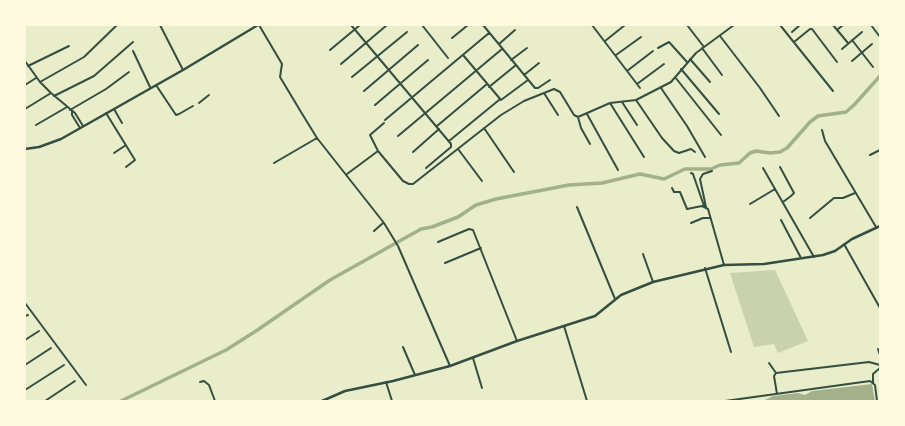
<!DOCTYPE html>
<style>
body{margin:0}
#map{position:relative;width:905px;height:426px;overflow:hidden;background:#e9edc9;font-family:Karla,sans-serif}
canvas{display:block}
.frame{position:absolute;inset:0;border:26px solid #fefae0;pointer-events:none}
</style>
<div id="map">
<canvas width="905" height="426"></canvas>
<div class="frame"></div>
</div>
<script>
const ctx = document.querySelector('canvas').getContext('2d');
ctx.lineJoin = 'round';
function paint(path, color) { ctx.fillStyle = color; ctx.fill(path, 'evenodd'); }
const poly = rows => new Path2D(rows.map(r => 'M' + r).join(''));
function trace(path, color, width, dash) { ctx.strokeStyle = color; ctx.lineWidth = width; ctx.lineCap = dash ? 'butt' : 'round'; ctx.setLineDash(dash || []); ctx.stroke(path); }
const green = poly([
 [775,270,808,341,778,353,774,344,754,347,730,273]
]);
const water = poly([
 [872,384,875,401,744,401,765,400,773,396,798,393,805,395,812,391]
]);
const canal = poly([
 [121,401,226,350,256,331,330,280,421,229,432,227,458,217,476,205,496,199,569,185,602,183,640,174,664,179,685,169,711,169,720,165,739,163,750,153,756,151,770,153,780,152,787,148,810,122,818,116,846,112,854,105,880,76]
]);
const minor = poly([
 [160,25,183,70],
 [259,25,282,64,280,77,301,112,317,138,384,223,398,246,450,366],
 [351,25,451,144,451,147,426,168],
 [422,25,448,58],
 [483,25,535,88,538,88,550,80],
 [592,25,640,88],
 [687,25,704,47],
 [780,25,833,91],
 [833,25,848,43],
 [871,25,880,37],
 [837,30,843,25],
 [792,32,800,25],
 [720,36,760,88,779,116],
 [452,38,468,25],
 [852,40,873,67],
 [605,41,625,25],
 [794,42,810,29,812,29,837,62],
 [499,44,515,30],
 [658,48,669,42,687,62],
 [702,48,722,75],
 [842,49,862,32],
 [330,50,360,25],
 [133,51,150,87],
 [463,55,501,100,528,80],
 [616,55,641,37],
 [690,59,710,82],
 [511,60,527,48],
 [25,61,40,82,51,93,75,113,83,126],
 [852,61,872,44],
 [341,64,387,25],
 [28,66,69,46],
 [681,69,719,114],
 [627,71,653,51],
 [524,75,539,63],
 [352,77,407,32],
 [675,77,721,135],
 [40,82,84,57,117,25],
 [637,84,664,64],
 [25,85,36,78],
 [156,85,176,115,179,114,193,106],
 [489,87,516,65],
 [661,88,687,126,705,157],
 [364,91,418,45],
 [544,93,558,115],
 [54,96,94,76,133,42],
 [636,100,671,82,696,53,734,25],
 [622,102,637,125],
 [199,103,209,95],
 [610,103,644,157],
 [375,105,428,60],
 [25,109,51,93],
 [114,109,122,123],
 [70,110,106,89,129,72],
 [72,111,72,115,80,128],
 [106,113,135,160,126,167],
 [587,114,618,170],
 [578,117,581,128,590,144],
 [385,120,489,33],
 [36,125,67,107],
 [437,126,487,84],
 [484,128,514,172],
 [822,130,825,141,876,227],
 [398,136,502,49],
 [449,141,499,100],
 [458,149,482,181],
 [378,151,370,135,384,123],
 [413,152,439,129],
 [114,153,126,145],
 [870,155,880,150],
 [274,163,317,138],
 [780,167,794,193,791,196,783,202],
 [763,168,814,257],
 [691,173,693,174,704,206],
 [347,174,378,151,403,181,409,184,413,184,501,115,524,101,554,89,560,92,574,115,578,117,610,103,636,100,662,138,674,151,679,153,691,149,695,152],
 [672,188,674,192,680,192,687,209,702,206,708,209,724,265],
 [750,204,775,189],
 [577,207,615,299],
 [706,207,700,179,703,174,712,171],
 [810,218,834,198,843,198,855,193],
 [781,220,801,258],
 [691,223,703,218,710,218],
 [374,231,383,223],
 [438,242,469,229,473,230,517,341],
 [844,244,880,308],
 [643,254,653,282],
 [445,263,481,248],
 [705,268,731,352],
 [25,303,86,385],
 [25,316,28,315],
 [564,326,587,401],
 [25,340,39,331],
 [403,347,415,375],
 [878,349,880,355],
 [473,358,482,388],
 [769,363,776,373],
 [25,365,51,348],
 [200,382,204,381,209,385,215,401],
 [386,382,392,401],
 [873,383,873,374,880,368],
 [25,390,64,365],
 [777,394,774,376,776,373,869,362,880,365],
 [45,401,75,381],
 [725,401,870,381,875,385,877,401]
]);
const tertiary = poly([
 [25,149,39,147,61,139,183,70,258,25],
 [322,401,345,391,393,381,450,366,517,341,595,316,621,295,653,282,724,265,764,264,823,255,835,251,852,239,880,226]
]);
paint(green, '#cad2ad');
paint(water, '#a3b18a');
trace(canal, '#a3b18a', 3.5);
trace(minor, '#344e41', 2);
trace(tertiary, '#344e41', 2.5);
</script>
